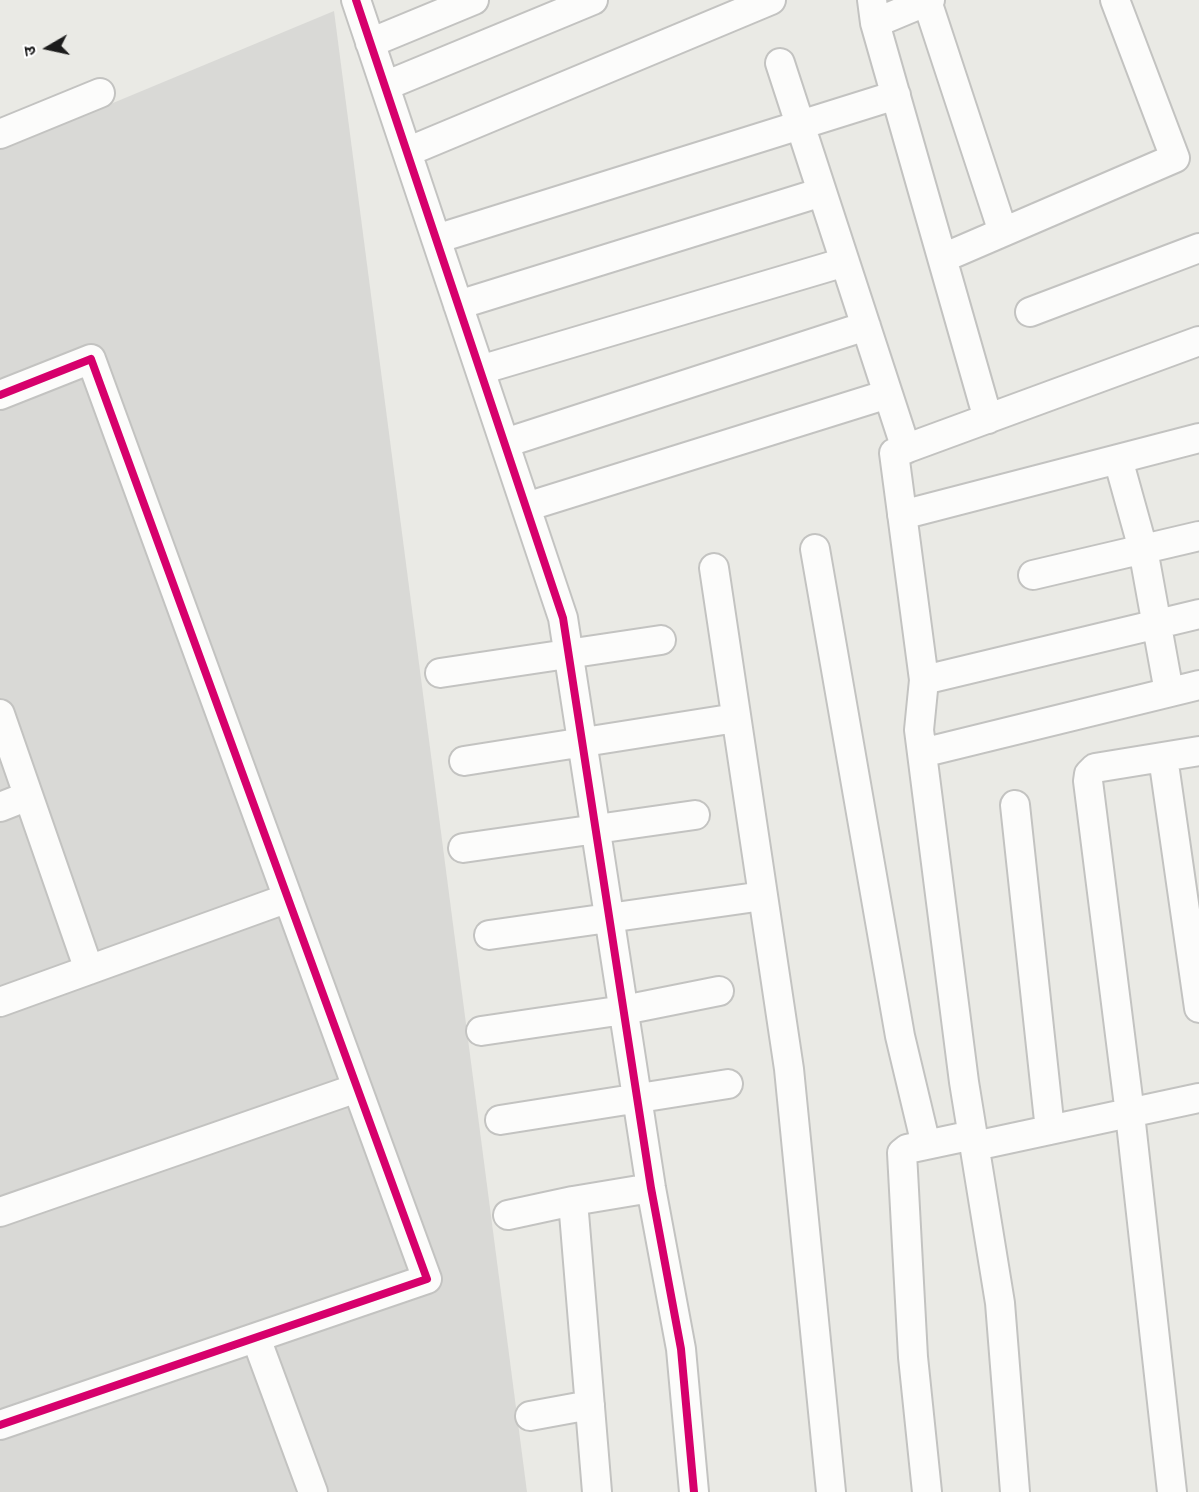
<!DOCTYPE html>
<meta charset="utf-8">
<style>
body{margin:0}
#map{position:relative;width:1199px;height:1492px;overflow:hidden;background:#eaeae5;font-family:"Source Sans 3","Noto Sans Devanagari",sans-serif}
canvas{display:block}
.north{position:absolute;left:18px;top:18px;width:60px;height:60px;-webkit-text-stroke:4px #fff;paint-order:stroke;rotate:261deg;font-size:16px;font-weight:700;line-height:24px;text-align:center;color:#1c1c1c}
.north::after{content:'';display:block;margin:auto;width:21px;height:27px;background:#1c1c1c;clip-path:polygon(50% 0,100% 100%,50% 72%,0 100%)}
</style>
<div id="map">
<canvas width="1199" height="1492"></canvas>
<div class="north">उ</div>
</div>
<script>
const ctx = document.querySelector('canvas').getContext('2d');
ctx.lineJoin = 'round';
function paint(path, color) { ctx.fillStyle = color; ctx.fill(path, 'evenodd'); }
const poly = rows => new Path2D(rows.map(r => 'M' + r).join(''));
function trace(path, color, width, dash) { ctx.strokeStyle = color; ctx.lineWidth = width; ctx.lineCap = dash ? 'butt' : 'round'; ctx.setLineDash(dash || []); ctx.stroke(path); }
const residential = poly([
 [334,11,527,1492,0,1492,0,150]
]);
const minor = poly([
 [356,0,563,618,651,1188,681,1349,694,1492],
 [872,0,875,23,988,419],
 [927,1,1003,232],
 [875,23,930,0],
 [370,43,474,0],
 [780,63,906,449],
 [385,86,593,0],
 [0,134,100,93],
 [407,152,771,0],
 [436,239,896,95],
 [943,258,1175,158,1115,0],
 [458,305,822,192],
 [1030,312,1199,248],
 [480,370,845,262],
 [0,395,91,359,427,1279,0,1425],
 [505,443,866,326],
 [1118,459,1143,549,1169,692],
 [526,507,888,394],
 [902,515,1199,438],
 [815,549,900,1036,926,1145],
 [714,568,789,1069,831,1492],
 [1033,575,1199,536],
 [440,673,661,640],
 [924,680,1199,614],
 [0,714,89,970],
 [922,753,1199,685],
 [1163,757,1199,1008],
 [464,761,736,718],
 [1015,805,1050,1130],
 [0,807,28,796],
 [463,848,695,815],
 [489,935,763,896],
 [0,1002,288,898],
 [481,1031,624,1010,719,991],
 [500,1120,728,1084],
 [975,1146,1199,1098],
 [573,1201,597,1492],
 [0,1212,357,1088],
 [508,1215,573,1201,651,1188],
 [256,1338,313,1492],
 [530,1416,590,1405],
 [927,1492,913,1357,902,1153,907,1149,973,1135],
 [1015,1492,1000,1303,964,1082,919,730,924,680,894,453,1199,341],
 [1172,1492,1130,1114,1088,781,1089,774,1095,768,1199,751]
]);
const cycleway = poly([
 [356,0,563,618,651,1188,681,1349,694,1492],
 [0,395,91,359,427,1279,0,1425]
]);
paint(residential, '#d9d9d6');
trace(minor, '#c3c3c1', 32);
trace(minor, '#fcfcfb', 28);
trace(cycleway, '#d6006c', 8);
</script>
